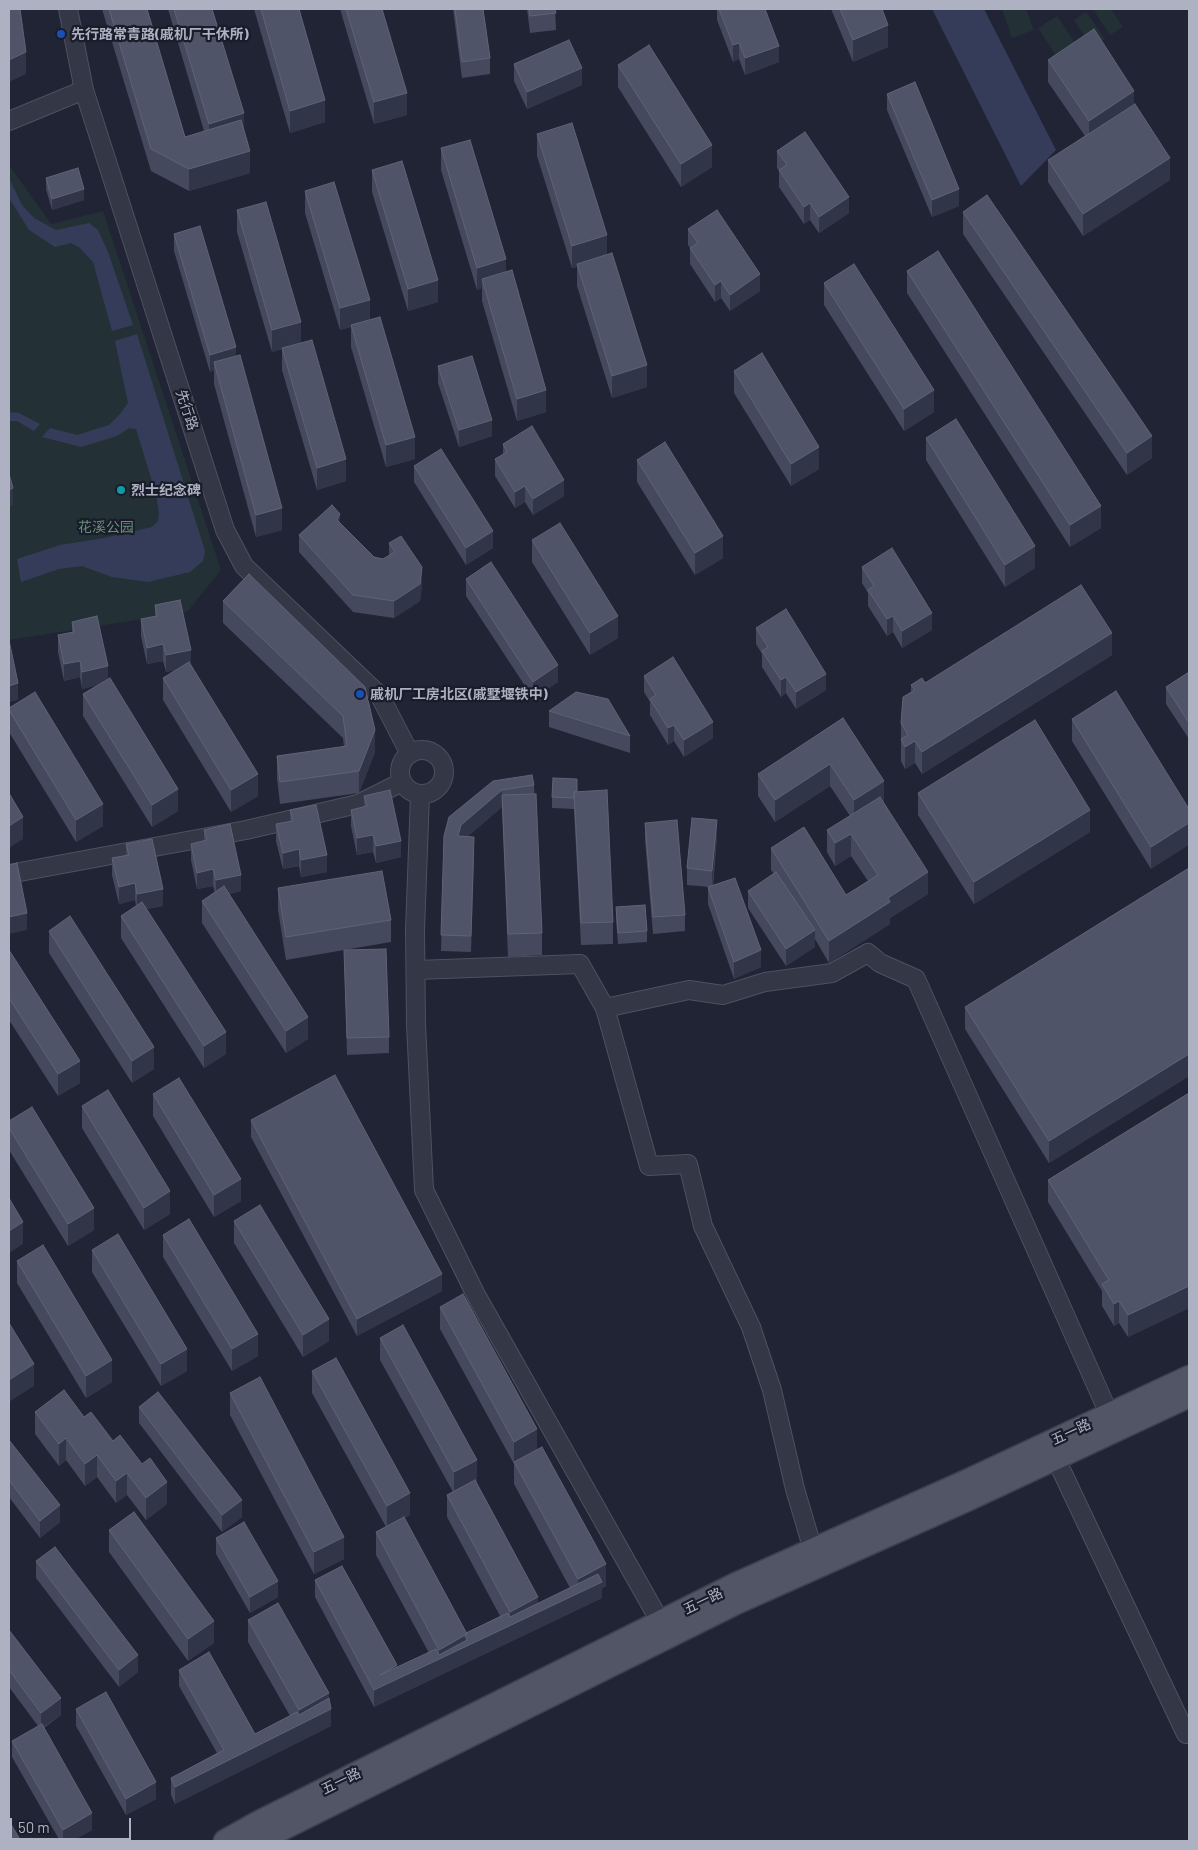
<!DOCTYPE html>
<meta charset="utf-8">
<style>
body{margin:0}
#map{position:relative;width:1198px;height:1850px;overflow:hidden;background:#202434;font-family:Barlow,sans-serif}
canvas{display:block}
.frame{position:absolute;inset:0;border:10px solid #aeb1c2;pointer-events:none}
.scale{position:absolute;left:10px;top:1818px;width:121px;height:22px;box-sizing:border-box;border:2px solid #aeb1c2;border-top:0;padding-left:6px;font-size:15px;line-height:18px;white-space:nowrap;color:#aeb1c2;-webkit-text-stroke:4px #191c29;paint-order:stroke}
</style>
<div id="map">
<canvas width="1198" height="1850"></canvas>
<div class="frame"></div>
<div class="scale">50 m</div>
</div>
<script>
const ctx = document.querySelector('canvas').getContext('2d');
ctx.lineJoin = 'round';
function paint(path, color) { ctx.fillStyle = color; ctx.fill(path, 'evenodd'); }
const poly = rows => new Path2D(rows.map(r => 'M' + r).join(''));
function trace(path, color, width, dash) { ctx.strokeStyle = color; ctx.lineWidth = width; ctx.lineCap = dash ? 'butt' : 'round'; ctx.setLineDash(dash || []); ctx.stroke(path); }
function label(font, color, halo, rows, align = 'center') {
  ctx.font = font + ' Barlow,"Noto Sans SC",sans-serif'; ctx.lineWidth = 4.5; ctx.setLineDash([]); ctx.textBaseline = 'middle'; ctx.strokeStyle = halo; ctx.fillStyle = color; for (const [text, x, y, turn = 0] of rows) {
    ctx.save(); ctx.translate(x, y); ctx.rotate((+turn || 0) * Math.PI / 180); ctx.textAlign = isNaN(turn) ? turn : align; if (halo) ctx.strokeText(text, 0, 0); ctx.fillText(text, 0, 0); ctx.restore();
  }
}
const green = poly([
 [1002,9,1026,9,1034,30,1012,38],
 [1093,9,1111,9,1123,27,1110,35],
 [1086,12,1105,39,1092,47,1074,20],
 [1057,16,1083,54,1063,67,1038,28],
 [9,165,51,224,103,211,221,570,187,612,9,640]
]);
const water = poly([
 [932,9,984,9,1056,150,1021,186],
 [9,178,22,205,34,218,56,230,89,223,98,230,108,252,133,325,112,331,93,262,80,248,71,243,55,247,29,230,9,198],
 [137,334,205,551,203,561,190,572,148,582,112,577,82,566,59,569,21,582,17,559,60,545,104,538,152,527,158,521,159,513,156,494,136,429,129,428,117,436,81,447,42,437,50,428,77,435,109,425,120,414,128,403,115,341],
 [9,412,19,413,40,424,34,431,17,421,9,421]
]);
const minor = poly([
 [68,9,84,90,225,530,244,566,380,696,410,754],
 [9,121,84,90],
 '400 772a22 22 0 1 1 44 0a22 22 0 1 1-44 0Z',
 [420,795,415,930,416,1024,424,1190,476,1295,666,1632],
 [9,874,246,830,358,804,402,782],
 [416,970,580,964,605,1008,649,1166,688,1164,703,1226,751,1327,772,1390,795,1489,813,1550],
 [605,1008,689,990,723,995,765,982,832,973,868,953,880,963,916,979,1109,1414],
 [1056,1459,1186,1734,1189,1733]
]);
const major = poly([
 [225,1841,259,1822,736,1584,969,1480,1189,1377],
 [258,1841,736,1603,969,1499,1189,1396]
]);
const wall = poly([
 [102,9,147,9,185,137,204,131,168,9,212,9,244,131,250,173,189,191,151,171],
 [254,9,299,9,325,122,290,133],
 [340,9,382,9,407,115,374,124],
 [453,9,483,9,490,58,490,74,462,78],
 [527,9,555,9,556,30,530,33],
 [717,9,765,9,779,62,745,75,739,59,733,62,717,20],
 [831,9,882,9,888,47,853,62],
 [1048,60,1134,104,1170,180,1083,236,1048,182,1048,160,1085,136,1048,82],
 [514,64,582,85,527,109,514,81],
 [618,65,712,167,681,187,618,87],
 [887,94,959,206,932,217,887,110],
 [537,134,607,254,647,387,612,398,577,286,577,267,572,268,537,156],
 [441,148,506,272,546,412,517,421,482,301,482,288,477,290,441,170],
 [777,151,849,213,819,233,810,220,804,224,779,187,779,171,777,168],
 [372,170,438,302,408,311,372,192],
 [46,178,84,200,52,210,46,189],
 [305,191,370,320,415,459,386,467,351,347,351,327,340,330,305,213],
 [237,210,301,343,346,481,317,490,282,370,282,349,272,352,237,232],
 [963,212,1152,458,1127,475,963,234],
 [688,229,760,291,730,311,721,298,715,302,690,264,690,248,688,245],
 [174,234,236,356,282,530,256,537,214,384,214,370,210,372,174,251],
 [907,271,1101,528,1070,547,907,293],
 [824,283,934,412,904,431,824,305],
 [438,366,492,436,459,447,438,383],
 [734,371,819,469,791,486,734,393],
 [926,438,1035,568,1005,587,926,460],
 [503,444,564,496,533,515,525,502,515,508,495,476,495,459,503,455],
 [637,460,723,558,695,575,637,482],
 [414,466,493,548,466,565,414,482],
 [340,523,374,557,383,559,389,555,389,543,422,584,420,601,394,618,353,612,299,552,299,535],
 [532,540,618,638,590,655,532,562],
 [862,567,932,630,902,648,893,632,887,636,868,606,868,593,862,583],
 [249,574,375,752,359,793,280,804,277,778,277,756,344,747,343,738,223,623,223,601],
 [466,579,558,682,533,698,466,596],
 [155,605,191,665,258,796,231,812,163,700,163,678,177,670,166,672,163,661,147,664,141,636,141,619,155,616],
 [72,622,108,679,178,811,152,827,83,716,83,694,98,685,82,689,80,677,64,681,58,652,58,635,72,632],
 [756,628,826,690,796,709,786,693,781,697,762,667,762,654,756,644],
 [1112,655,922,774,915,763,905,769,901,761,901,723,911,692,911,685],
 [1189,672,1189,739,1166,704,1166,687],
 [644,676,713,738,684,757,674,741,668,745,650,715,650,702,644,692],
 [9,708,103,826,76,842,9,732],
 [549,711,630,736,630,753,549,727],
 [843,718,928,894,890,918,890,924,829,963,815,939,815,947,786,966,748,908,748,891,774,874,771,870,771,848,846,895,868,881,851,856,835,866,827,852,827,830,850,816,830,786,775,822,758,796,758,774],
 [1072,719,1189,809,1151,869,1072,741],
 [493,781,534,785,542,933,542,955,508,957,502,807,467,837,474,854,471,952,441,951,444,836],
 [577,791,613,922,613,944,581,945,574,809,552,808,552,797],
 [918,793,1090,832,974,904,918,815],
 [364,796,401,857,376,863,373,852,357,855,351,826,351,810,364,807],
 [290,810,327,872,301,877,299,866,283,869,276,841,276,824,290,821],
 [645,823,685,915,685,931,653,934,645,840],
 [204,830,241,891,229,894,308,1039,286,1053,202,923,202,901,215,893,213,886,197,889,191,860,191,844,204,841],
 [717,837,713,886,761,967,734,979,708,904,708,887,710,887,687,885,687,868],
 [126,844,163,906,147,909,226,1054,204,1068,121,938,121,916,136,906,135,900,119,904,112,875,112,858,126,855],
 [1189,868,1189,1076,1049,1163,965,1029,965,1007],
 [278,888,391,920,391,942,286,960,278,910],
 [616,907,647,931,647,942,618,944,616,919],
 [49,931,154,1069,132,1083,49,953],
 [9,950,80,1083,58,1096,9,1020],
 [344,950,389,1037,389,1053,347,1055],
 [1189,1093,1189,1308,1128,1337,1119,1323,1114,1326,1102,1306,1102,1291,1048,1202,1048,1180],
 [153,1094,241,1201,214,1217,153,1116],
 [82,1106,170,1214,144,1230,82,1128],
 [251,1120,442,1291,357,1336,251,1137],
 [9,1121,94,1230,68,1246,9,1150],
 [234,1221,329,1341,303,1357,234,1243],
 [163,1235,258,1356,232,1371,163,1257],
 [92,1250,187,1371,161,1386,92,1272],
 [17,1261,112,1382,86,1398,17,1283],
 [440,1307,537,1450,606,1586,602,1588,602,1598,374,1707,315,1597,315,1580,397,1667,429,1653,376,1555,376,1532,386,1527,312,1393,312,1371,410,1515,404,1518,466,1633,500,1616,447,1517,447,1495,453,1492,380,1360,380,1338,477,1482,476,1482,538,1604,570,1588,514,1484,514,1464,440,1329],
 [230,1393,344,1559,314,1574,230,1415],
 [139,1407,242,1517,222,1532,139,1423],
 [35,1412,84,1417,113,1441,167,1504,146,1520,127,1495,116,1503,97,1477,85,1486,66,1460,59,1466,35,1434],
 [9,1440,60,1522,40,1538,9,1497],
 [109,1530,214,1643,188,1661,109,1552],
 [216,1538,278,1597,250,1613,216,1554],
 [36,1561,138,1672,119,1687,36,1578],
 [248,1620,329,1698,331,1726,175,1804,171,1795,171,1778,217,1753,179,1686,179,1670,255,1734,290,1716,248,1642],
 [9,1630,61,1715,44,1728,92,1830,72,1841,60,1841,12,1757,12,1741,38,1726,9,1687],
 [76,1709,156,1799,126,1815,76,1726]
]);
const shadedWall = poly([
 [888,25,888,47,853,62,853,40],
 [739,43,739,59,733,62,733,45],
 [779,46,779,62,745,75,745,58],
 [26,52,26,74,9,82,9,60],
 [582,68,582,85,527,109,527,92],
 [1134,91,1134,113,1089,143,1089,121],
 [407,93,407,115,374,124,374,102],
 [325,100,325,122,290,133,290,111],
 [244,113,244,135,209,146,209,124],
 [712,145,712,167,681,187,681,164],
 [250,151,250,173,189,191,189,169],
 [1170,158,1170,180,1083,236,1083,214],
 [84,189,84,200,52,210,52,199],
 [959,189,959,206,932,217,932,200],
 [849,197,849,213,819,233,819,217],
 [810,203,810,220,804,224,804,207],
 [607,235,607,257,577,264,577,267,572,268,572,246],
 [506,259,506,281,482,279,482,288,477,290,477,268],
 [760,274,760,291,730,311,730,295],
 [438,280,438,302,408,311,408,289],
 [721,281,721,298,715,302,715,285],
 [370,300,370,322,351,325,351,327,340,330,340,308],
 [301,322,301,344,272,352,272,330],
 [236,347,236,364,214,362,214,370,210,372,210,355],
 [647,365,647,387,612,398,612,376],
 [546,390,546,412,517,421,517,399],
 [934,390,934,412,904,431,904,409],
 [492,420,492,436,459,447,459,430],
 [1152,436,1152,458,1127,475,1127,453],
 [415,437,415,459,386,467,386,445],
 [819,447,819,469,791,486,791,464],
 [346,459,346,481,317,490,317,468],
 [564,480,564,496,533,515,533,499],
 [525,486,525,502,515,508,515,492],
 [13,488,13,505,9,507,9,490],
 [1101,506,1101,528,1070,547,1070,525],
 [282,508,282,530,256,537,256,515],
 [340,514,340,531,337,520],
 [493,531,493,548,466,565,466,548],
 [723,536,723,558,695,575,695,553],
 [1035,546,1035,568,1005,587,1005,565],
 [422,567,422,584,420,601,394,618,394,601],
 [932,613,932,630,902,648,902,631],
 [618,616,618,638,590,655,590,633],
 [893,616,893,632,887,636,887,619],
 [1112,633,1112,655,922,774,922,752],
 [163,644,163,661,147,664,147,648],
 [191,650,191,667,166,672,166,655],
 [80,661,80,677,64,681,64,664],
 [558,665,558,682,533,698,533,682],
 [108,666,108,683,82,689,82,672],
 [826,674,826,690,796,709,796,692],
 [786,677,786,693,781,697,781,680],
 [18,683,18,700,9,702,9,686],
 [713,722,713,738,684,757,684,740],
 [674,725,674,741,668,745,668,728],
 [375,730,375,752,359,793,359,771],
 [915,741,915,763,905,769,905,747],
 [830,764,830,786,775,822,775,800],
 [258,774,258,796,231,812,231,790],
 [884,781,884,803,854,822,854,800],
 [178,789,178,811,152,827,152,805],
 [502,790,502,807,461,842,458,836,461,825],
 [103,804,103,826,76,842,76,820],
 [1090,810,1090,832,974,904,974,882],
 [23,817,23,839,9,848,9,826],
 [717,820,717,837,712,887,712,871],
 [1189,823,1189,845,1151,869,1151,847],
 [851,834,851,856,835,866,835,843],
 [373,835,373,852,357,855,357,838],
 [474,837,474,854,471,952,471,936],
 [401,841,401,857,376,863,376,846],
 [299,849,299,866,283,869,283,853],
 [327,855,327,872,301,877,301,860],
 [213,869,213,886,197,889,197,873],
 [928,872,928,894,890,918,890,924,829,963,829,941,888,898],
 [241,875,241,891,216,897,216,880],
 [135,883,135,900,119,904,119,887],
 [163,889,163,906,137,911,137,894],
 [27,913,27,930,9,934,9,917],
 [815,930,815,947,786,966,786,949],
 [761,950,761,967,734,979,734,962],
 [308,1017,308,1039,286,1053,286,1031],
 [226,1032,226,1054,204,1068,204,1046],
 [154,1047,154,1069,132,1083,132,1061],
 [1189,1054,1189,1076,1049,1163,1049,1141],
 [80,1061,80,1083,58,1096,58,1074],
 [241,1179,241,1201,214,1217,214,1195],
 [170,1191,170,1214,144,1230,144,1208],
 [94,1208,94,1230,68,1246,68,1224],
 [23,1222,23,1244,9,1253,9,1231],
 [442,1274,442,1291,357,1336,357,1319],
 [1189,1286,1189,1308,1128,1337,1128,1315],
 [1119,1301,1119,1323,1114,1326,1114,1304],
 [329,1319,329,1341,303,1357,303,1335],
 [258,1334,258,1356,232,1371,232,1349],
 [187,1349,187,1371,161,1386,161,1364],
 [112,1360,112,1382,86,1398,86,1376],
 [34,1364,34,1386,9,1402,9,1380],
 [537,1429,537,1451,514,1462,514,1464,514,1442],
 [66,1438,66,1460,59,1466,59,1444],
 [97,1455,97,1477,85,1486,85,1464],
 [477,1460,477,1482,454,1494,454,1472],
 [127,1473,127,1495,116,1503,116,1481],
 [167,1482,167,1504,146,1520,146,1498],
 [410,1493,410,1515,387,1528,387,1506],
 [242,1500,242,1517,222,1532,222,1515],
 [60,1505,60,1522,40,1538,40,1521],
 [344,1537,344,1559,314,1574,314,1552],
 [606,1564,606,1586,602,1588,602,1598,374,1707,374,1690,380,1675,397,1665,397,1679,439,1659,439,1650,467,1634,510,1626,510,1612,538,1597,538,1612,578,1593,578,1579],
 [278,1581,278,1597,250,1613,250,1597],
 [214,1621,214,1643,188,1661,188,1639],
 [138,1655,138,1672,119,1687,119,1670],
 [329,1693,329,1710,331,1709,331,1726,175,1804,175,1787,299,1725,299,1710],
 [61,1698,61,1715,41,1729,41,1713],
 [156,1782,156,1799,126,1815,126,1799],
 [92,1813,92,1830,72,1841,63,1841,63,1830]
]);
const building = poly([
 [9,9,20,9,26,52,9,60,9,9],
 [109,9,147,9,185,137,241,120,250,151,189,169,151,149,109,9],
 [174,9,212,9,244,113,209,124,174,9],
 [261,9,299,9,325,100,290,111,261,9],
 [346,9,382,9,407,93,374,102,346,9],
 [455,9,483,9,490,58,462,62,455,9],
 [529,9,555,9,556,13,530,16,529,9],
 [719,9,765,9,779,46,745,58,739,43,733,45,719,9],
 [840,9,882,9,888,25,853,40,840,9],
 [1094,29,1134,91,1089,121,1048,60,1094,29],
 [569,40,582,68,527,92,514,64,569,40],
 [649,45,712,145,681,164,618,65,649,45],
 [915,82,959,189,932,200,887,94,915,82],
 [1135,104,1170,158,1083,214,1048,160,1135,104],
 [572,123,607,235,572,246,537,134,572,123],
 [805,132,849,197,819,217,810,203,804,207,779,170,787,165,777,151,805,132],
 [470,140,506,259,477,268,441,148,470,140],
 [402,161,438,280,408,289,372,170,402,161],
 [78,168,84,189,52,199,46,178,78,168],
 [334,182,370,300,340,308,305,191,334,182],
 [987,195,1152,436,1127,453,963,212,987,195],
 [266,202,301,322,272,330,237,210,266,202],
 [717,210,760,274,730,295,721,281,715,285,690,248,698,243,688,229,717,210],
 [200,226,236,347,210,355,174,234,200,226],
 [938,251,1101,506,1070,525,907,271,938,251],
 [612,253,647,365,612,376,577,264,612,253],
 [854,264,934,390,904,409,824,283,854,264],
 [512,270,546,390,517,399,482,279,512,270],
 [380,317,415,437,386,445,351,325,380,317],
 [312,340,346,459,317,468,282,348,312,340],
 [762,353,819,447,791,464,734,371,762,353],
 [240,355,282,508,256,515,214,362,240,355],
 [472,356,492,420,459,430,438,366,472,356],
 [956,419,1035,546,1005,565,926,438,956,419],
 [532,426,564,480,533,499,525,486,515,492,495,459,507,452,503,444,532,426],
 [665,442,723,536,695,553,637,460,665,442],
 [441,449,493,531,466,548,414,466,441,449],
 [9,474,13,488,9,490,9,474],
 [332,505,340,514,337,520,374,557,383,559,395,552,389,543,401,536,422,567,420,584,394,601,353,595,299,535,332,505],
 [560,523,618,616,590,633,532,540,560,523],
 [892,548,932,613,902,631,893,616,887,619,868,590,874,586,862,567,892,548],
 [491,562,558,665,533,682,466,579,491,562],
 [249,574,365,687,375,730,359,771,280,782,277,756,347,746,343,716,223,601,249,574],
 [1081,585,1112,633,922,752,915,741,905,747,901,739,908,735,901,723,903,697,915,690,911,685,922,678,925,683,1081,585],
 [180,600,191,650,166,655,163,644,147,648,141,619,157,616,155,605,180,600],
 [786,609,826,674,796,692,786,677,781,680,762,651,768,647,756,628,786,609],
 [97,616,108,666,82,672,80,661,64,664,58,635,74,632,72,622,97,616],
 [9,640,18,683,9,686,9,640],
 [673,657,713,722,684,740,674,725,668,728,650,699,656,695,644,676,673,657],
 [189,662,258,774,231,790,163,678,189,662],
 [1189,672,1189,723,1166,687,1189,672],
 [110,678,178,789,152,805,83,694,110,678],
 [1116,691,1189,809,1189,823,1151,847,1072,719,1116,691],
 [35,692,103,804,76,820,9,710,9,708,35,692],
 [576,692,608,699,630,736,549,711,576,692],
 [843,718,884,781,854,800,830,764,775,800,758,774,843,718],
 [1035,720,1090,810,974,882,918,793,1035,720],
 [532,775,534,785,502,790,461,825,458,836,474,837,471,936,441,935,444,836,449,817,493,781,532,775],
 [553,778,577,779,577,791,574,792,574,798,552,797,553,778],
 [390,790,401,841,376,846,373,835,357,838,351,810,367,806,364,796,390,790],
 [607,790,613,922,581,923,574,792,607,790],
 [9,793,23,817,9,826,9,793],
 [536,794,542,933,508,934,502,795,536,794],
 [880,797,928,872,888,898,890,902,829,941,771,848,804,827,846,895,878,875,851,834,835,843,827,830,880,797],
 [316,805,327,855,301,860,299,849,283,853,276,824,293,821,290,810,316,805],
 [692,818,717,820,712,871,687,868,692,818],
 [677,820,685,915,653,917,645,823,677,820],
 [230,824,241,875,216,880,213,869,197,873,191,844,207,840,204,830,230,824],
 [152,839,163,889,137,894,135,883,119,887,112,858,129,855,126,844,152,839],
 [17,863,27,913,9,917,9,865,17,863],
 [1189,868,1189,1054,1049,1141,965,1007,1189,868],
 [382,871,391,920,286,937,278,888,382,871],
 [776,872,815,930,786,949,748,891,776,872],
 [735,878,761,950,734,962,708,887,735,878],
 [224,886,308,1017,286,1031,202,901,224,886],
 [142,902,226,1032,204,1046,121,916,142,902],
 [645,905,647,931,618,933,616,907,645,905],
 [70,916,154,1047,132,1061,49,931,70,916],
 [386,949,389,1037,347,1038,344,950,386,949],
 [9,950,80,1061,58,1074,9,998,9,950],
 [335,1075,442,1274,357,1319,251,1120,335,1075],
 [179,1078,241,1179,214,1195,153,1094,179,1078],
 [108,1090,170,1191,144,1208,82,1106,108,1090],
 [1189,1093,1189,1286,1128,1315,1119,1301,1114,1304,1102,1284,1109,1280,1048,1180,1189,1093],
 [32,1107,94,1208,68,1224,9,1128,9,1121,32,1107],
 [9,1198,23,1222,9,1231,9,1198],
 [260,1205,329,1319,303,1335,234,1221,260,1205],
 [189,1219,258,1334,232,1349,163,1235,189,1219],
 [118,1234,187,1349,161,1364,92,1250,118,1234],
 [43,1245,112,1360,86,1376,17,1261,43,1245],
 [463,1294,537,1429,514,1442,440,1307,463,1294],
 [9,1323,34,1364,9,1380,9,1323],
 [403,1325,477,1460,454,1472,380,1338,403,1325],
 [336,1358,410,1493,387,1506,312,1371,336,1358],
 [260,1377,344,1537,314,1552,230,1393,260,1377],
 [64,1390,84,1417,91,1412,113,1441,120,1435,142,1464,150,1458,167,1482,146,1498,127,1473,116,1481,97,1455,85,1464,66,1438,59,1444,35,1412,64,1390],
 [158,1392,242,1500,222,1515,139,1407,158,1392],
 [9,1440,60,1505,40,1521,9,1480,9,1440],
 [542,1447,606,1564,578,1579,514,1462,542,1447],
 [475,1480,538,1597,510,1612,447,1495,475,1480],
 [134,1512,214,1621,188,1639,109,1530,134,1512],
 [404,1517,467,1634,439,1650,376,1532,404,1517],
 [244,1522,278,1581,250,1597,216,1538,244,1522],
 [55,1547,138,1655,119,1670,36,1561,55,1547],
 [342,1566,397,1665,380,1675,436,1649,439,1655,467,1640,465,1636,467,1634,466,1633,508,1613,510,1617,598,1574,602,1582,374,1690,315,1580,342,1566],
 [278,1603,329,1693,299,1710,248,1620,278,1603],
 [9,1630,61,1698,41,1713,9,1670,9,1630],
 [209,1652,255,1734,297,1712,299,1715,329,1698,331,1709,175,1787,171,1778,224,1750,179,1670,209,1652],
 [106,1692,156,1782,126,1799,76,1709,106,1692],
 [42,1724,92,1813,63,1830,12,1741,42,1724],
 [9,1821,21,1841,9,1841,9,1821]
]);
const markers = [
 [61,34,5,"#1a4fb4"],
 [121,490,5,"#0f9aa8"],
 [360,694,5,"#1a4fb4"]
];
const poiNames = [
 ["先行路常青路(戚机厂干休所)",71,34],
 ["烈士纪念碑",131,490],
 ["戚机厂工房北区(戚墅堰铁中)",370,694]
];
const streetNames = [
 ["先行路",187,410,72],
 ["五一路",1071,1432,-25],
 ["五一路",703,1601,-26],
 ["五一路",341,1781,-26]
];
const parkNames = [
 ["花溪公园",106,527]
];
paint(green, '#233136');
paint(water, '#353c5a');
trace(minor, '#4e5160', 20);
trace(major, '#3d404e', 25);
trace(minor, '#343745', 18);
trace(major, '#515565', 22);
paint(wall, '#45495d');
paint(shadedWall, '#313548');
paint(building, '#505468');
trace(building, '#5f6376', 1);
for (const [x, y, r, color] of markers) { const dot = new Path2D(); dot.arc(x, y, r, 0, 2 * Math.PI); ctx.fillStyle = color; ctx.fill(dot); trace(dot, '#191c29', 2); }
label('bold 14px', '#aeb1c2', '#191c29', poiNames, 'left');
label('14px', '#aeb1c2', '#191c29', streetNames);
label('14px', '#67907a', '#191c29', parkNames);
</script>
